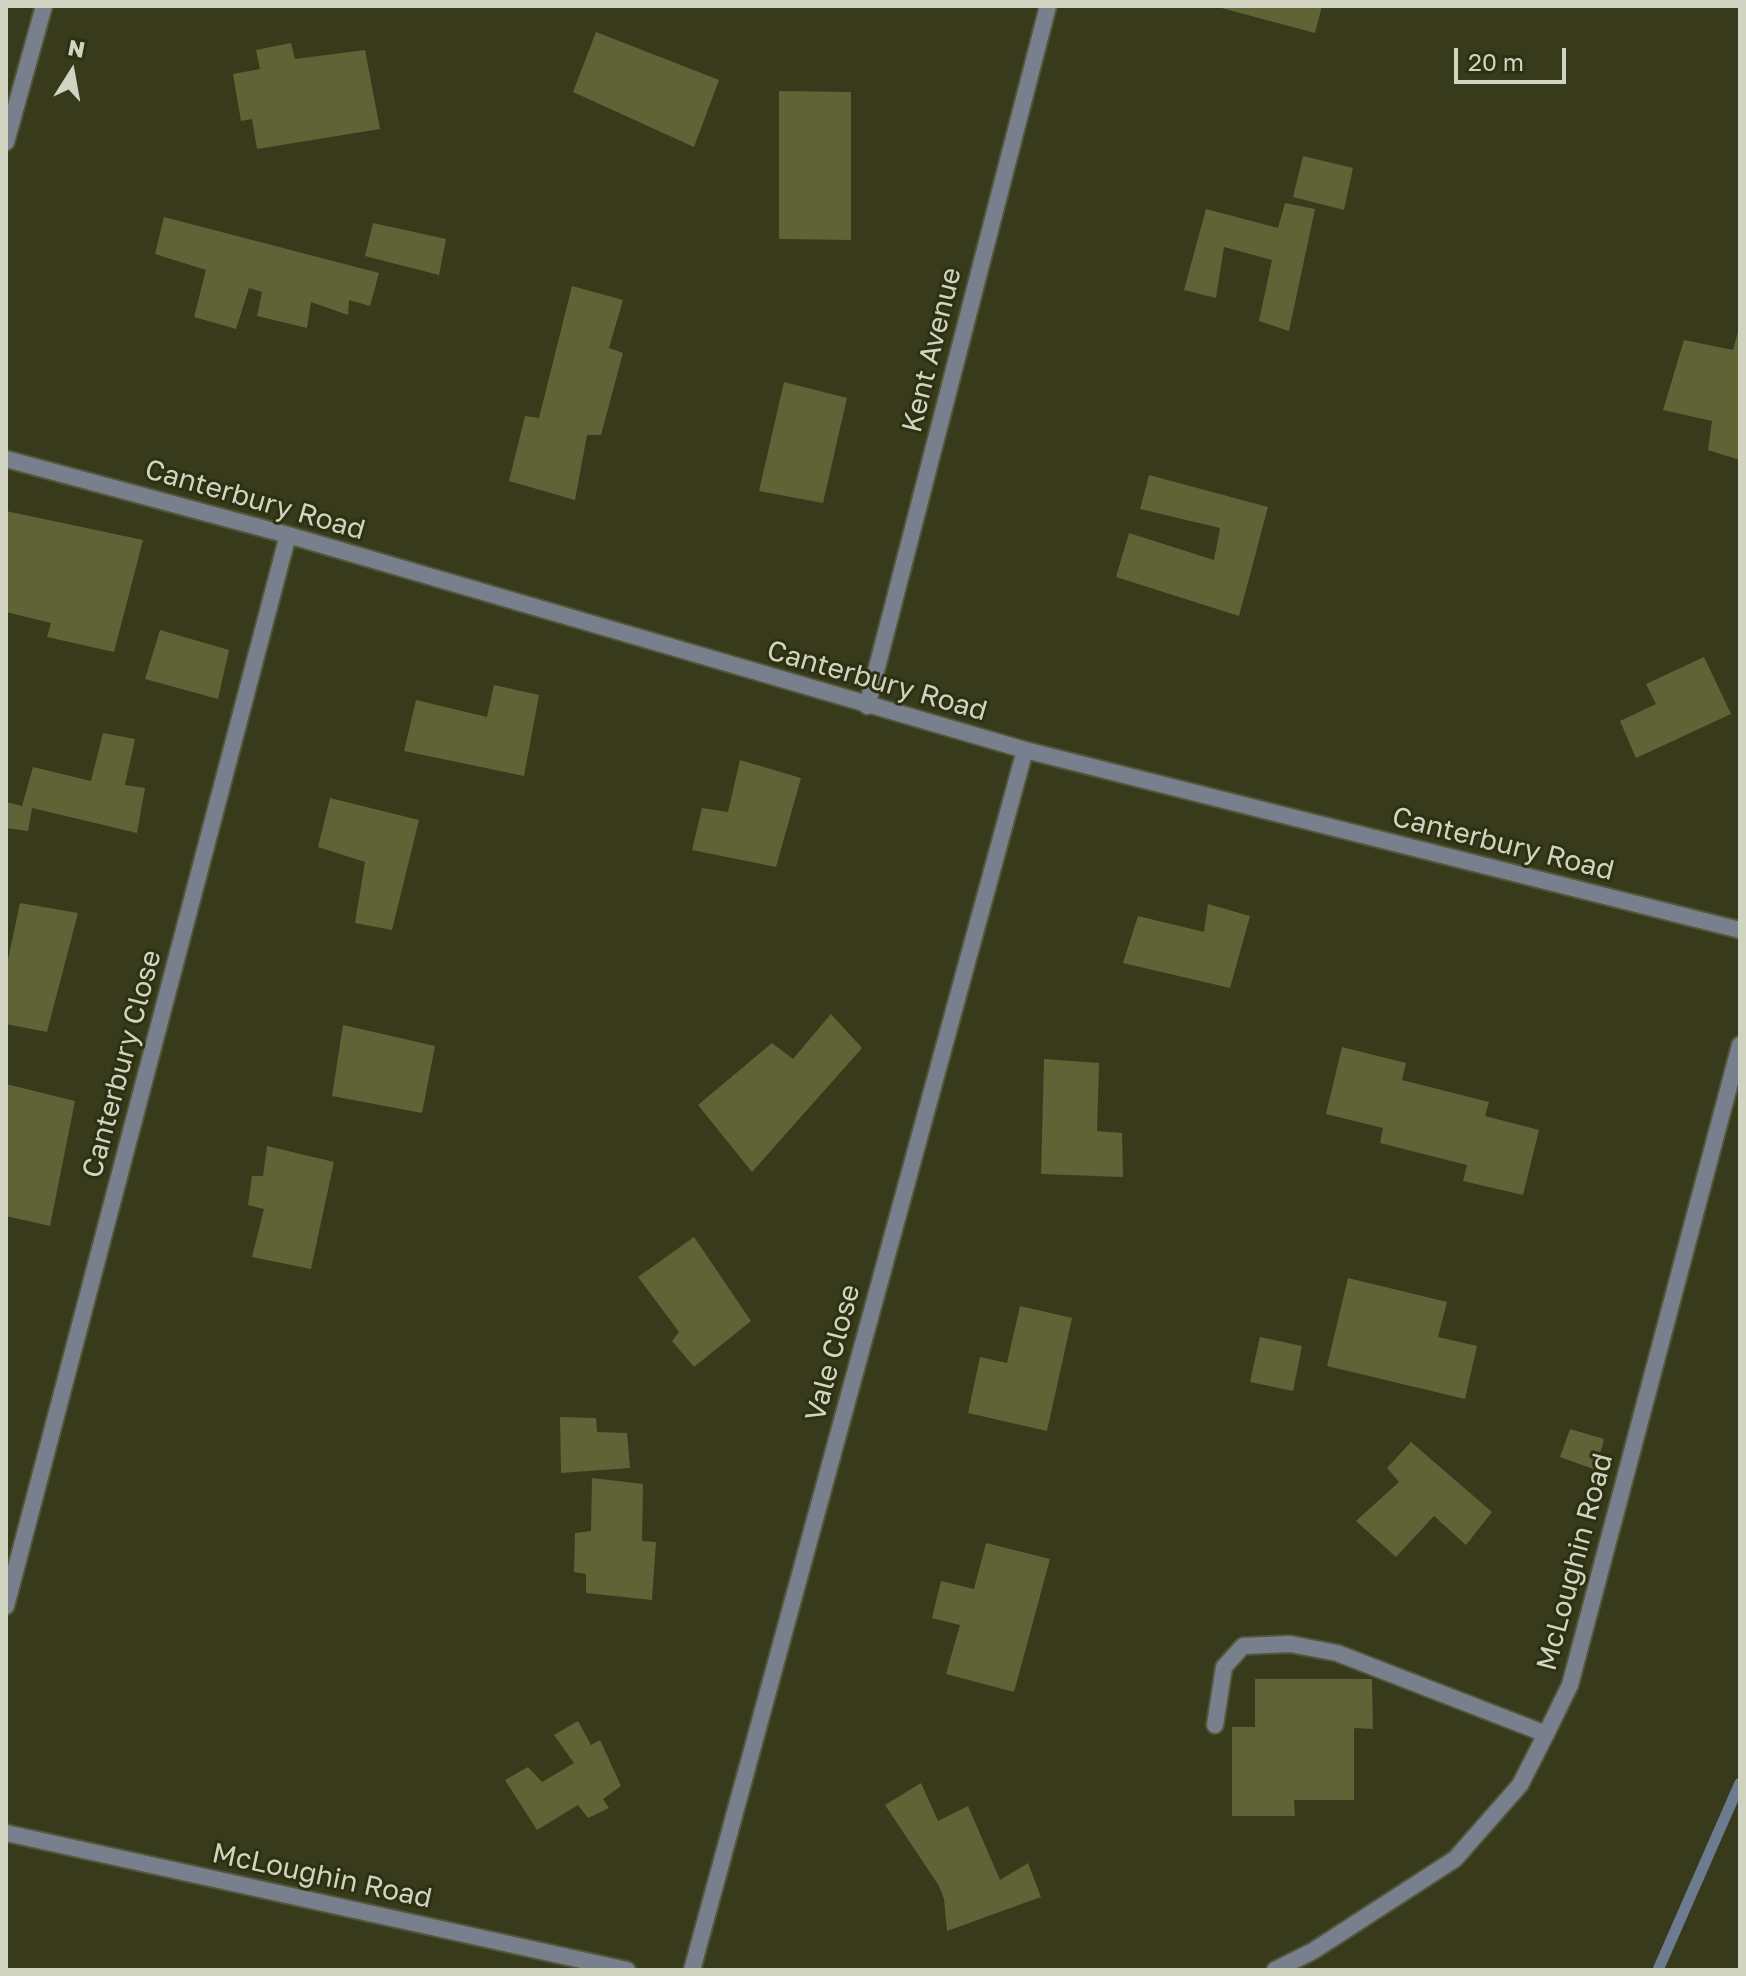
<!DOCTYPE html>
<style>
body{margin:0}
#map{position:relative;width:1746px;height:1976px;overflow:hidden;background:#383a1c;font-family:"Golos Text",sans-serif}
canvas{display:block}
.frame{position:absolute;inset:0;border:8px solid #d2d4c2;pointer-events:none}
.north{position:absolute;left:32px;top:32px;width:80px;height:80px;-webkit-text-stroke:6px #2e3012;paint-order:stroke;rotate:11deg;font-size:22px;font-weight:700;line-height:32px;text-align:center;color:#d2d4c2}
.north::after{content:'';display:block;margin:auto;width:28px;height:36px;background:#d2d4c2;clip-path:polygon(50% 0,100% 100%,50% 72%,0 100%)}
.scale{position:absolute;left:1454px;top:48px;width:112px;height:36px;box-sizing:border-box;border:4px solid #d2d4c2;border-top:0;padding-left:10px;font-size:24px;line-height:28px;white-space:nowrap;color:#d2d4c2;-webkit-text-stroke:6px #2e3012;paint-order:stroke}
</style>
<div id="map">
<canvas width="1746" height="1976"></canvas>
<div class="frame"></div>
<div class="north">N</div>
<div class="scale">20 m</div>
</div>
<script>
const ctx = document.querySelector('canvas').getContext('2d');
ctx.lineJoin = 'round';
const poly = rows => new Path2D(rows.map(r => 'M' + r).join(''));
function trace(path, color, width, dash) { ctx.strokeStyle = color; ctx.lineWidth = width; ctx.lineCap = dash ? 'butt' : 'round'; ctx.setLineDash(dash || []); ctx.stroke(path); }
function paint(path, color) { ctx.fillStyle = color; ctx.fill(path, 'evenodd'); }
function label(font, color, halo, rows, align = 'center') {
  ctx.font = font + ' "Golos Text",sans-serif'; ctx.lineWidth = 6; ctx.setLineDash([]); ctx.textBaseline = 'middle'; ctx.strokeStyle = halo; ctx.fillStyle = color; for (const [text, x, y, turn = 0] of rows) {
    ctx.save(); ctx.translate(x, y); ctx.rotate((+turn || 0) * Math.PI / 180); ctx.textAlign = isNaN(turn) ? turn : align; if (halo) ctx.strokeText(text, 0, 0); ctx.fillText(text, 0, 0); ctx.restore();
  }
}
const stream = poly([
 [1658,1970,1740,1783]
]);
const building = poly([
 [1214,6,1322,6,1315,33],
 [596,32,719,80,694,147,573,92],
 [291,43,295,59,365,50,380,129,257,149,252,119,241,121,233,74,260,69,256,50],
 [779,91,851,92,851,240,779,239],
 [1303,156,1353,168,1344,210,1293,197],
 [1285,203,1315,209,1289,331,1259,321,1272,260,1224,247,1216,298,1184,290,1206,209,1278,228],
 [164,217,379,273,370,306,349,300,348,315,311,302,307,328,257,316,262,292,249,288,236,329,194,317,206,270,155,254],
 [373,223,446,239,439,275,365,256],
 [572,286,623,300,609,348,623,353,601,435,587,435,575,500,509,481,525,416,539,418],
 [1739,328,1740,328,1740,460,1708,450,1712,421,1663,410,1684,340,1733,350],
 [784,382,847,398,823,503,759,491],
 [1149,475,1268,507,1239,616,1116,577,1129,533,1214,560,1220,528,1140,509],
 [6,511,143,540,114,652,47,637,51,623,6,612],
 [160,630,229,650,218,699,145,679],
 [1704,657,1731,714,1636,758,1620,721,1656,704,1646,684],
 [494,685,539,695,524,776,404,751,416,700,487,717],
 [103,733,135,739,125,785,145,788,137,833,32,808,28,831,6,828,6,802,22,806,33,767,91,781],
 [740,760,801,778,776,867,692,850,702,808,728,812],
 [330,798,419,820,392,930,355,923,365,862,318,847],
 [20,903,78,913,47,1032,6,1024,6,969],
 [1208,904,1250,916,1230,988,1123,963,1138,916,1204,932],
 [831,1014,862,1048,752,1172,698,1105,772,1043,793,1059],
 [343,1025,435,1046,422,1113,332,1096],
 [1342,1047,1406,1063,1402,1080,1489,1102,1485,1116,1539,1130,1523,1195,1463,1181,1467,1165,1380,1143,1383,1128,1326,1114],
 [1044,1059,1099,1063,1097,1131,1122,1133,1123,1177,1041,1174],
 [6,1084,75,1101,50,1226,6,1216],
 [267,1146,334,1162,311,1269,252,1257,264,1209,248,1205,252,1176,263,1176],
 [694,1237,751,1321,694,1367,672,1341,679,1332,638,1277],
 [1348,1278,1447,1302,1438,1337,1477,1346,1465,1399,1327,1366],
 [1020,1306,1072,1318,1047,1431,968,1413,980,1357,1007,1363],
 [1260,1337,1302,1346,1293,1391,1250,1382],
 [560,1417,596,1418,597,1432,627,1433,630,1468,561,1473],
 [1570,1429,1604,1439,1596,1470,1560,1457],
 [1411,1442,1492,1512,1466,1545,1434,1516,1396,1557,1356,1521,1399,1482,1387,1468],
 [592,1478,643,1484,642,1541,656,1542,652,1600,586,1593,586,1574,574,1572,575,1533,591,1531],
 [986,1543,1050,1559,1014,1692,946,1674,960,1625,932,1618,941,1581,974,1589],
 [1255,1679,1372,1679,1373,1729,1354,1728,1354,1800,1294,1800,1295,1816,1232,1816,1232,1727,1255,1727],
 [578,1721,591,1745,600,1740,621,1786,603,1799,609,1808,588,1818,578,1805,537,1830,505,1780,528,1767,542,1782,574,1763,554,1735],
 [921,1783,938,1821,968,1806,1000,1880,1028,1863,1041,1897,947,1931,944,1899,939,1886,885,1805]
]);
const lane = poly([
 [1215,1725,1224,1667,1243,1646,1290,1644,1337,1653,1546,1734]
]);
const street = poly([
 [6,142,44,6],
 [6,459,288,535,1025,750,1740,930],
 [867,706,1048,6],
 [6,1606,288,535],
 [6,1833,627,1970],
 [692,1970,1025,750],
 [1275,1970,1313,1951,1455,1859,1520,1785,1546,1734,1570,1685,1740,1045]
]);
const streetNames = [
 ["Kent Avenue",932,350,-76],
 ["Canterbury Road",255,500,16],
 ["Canterbury Road",877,681,16],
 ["Canterbury Road",1503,844,14],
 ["Canterbury Close",122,1064,-75],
 ["Vale Close",833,1353,-75],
 ["McLoughin Road",1575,1562,-75],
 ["McLoughin Road",322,1876,12]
];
trace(stream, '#6c7b8f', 11);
paint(building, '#606336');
trace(lane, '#54563a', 20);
trace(street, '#54563a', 20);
trace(lane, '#78808d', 16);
trace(street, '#78808d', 16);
label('28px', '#d2d4c2', '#2e3012', streetNames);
</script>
